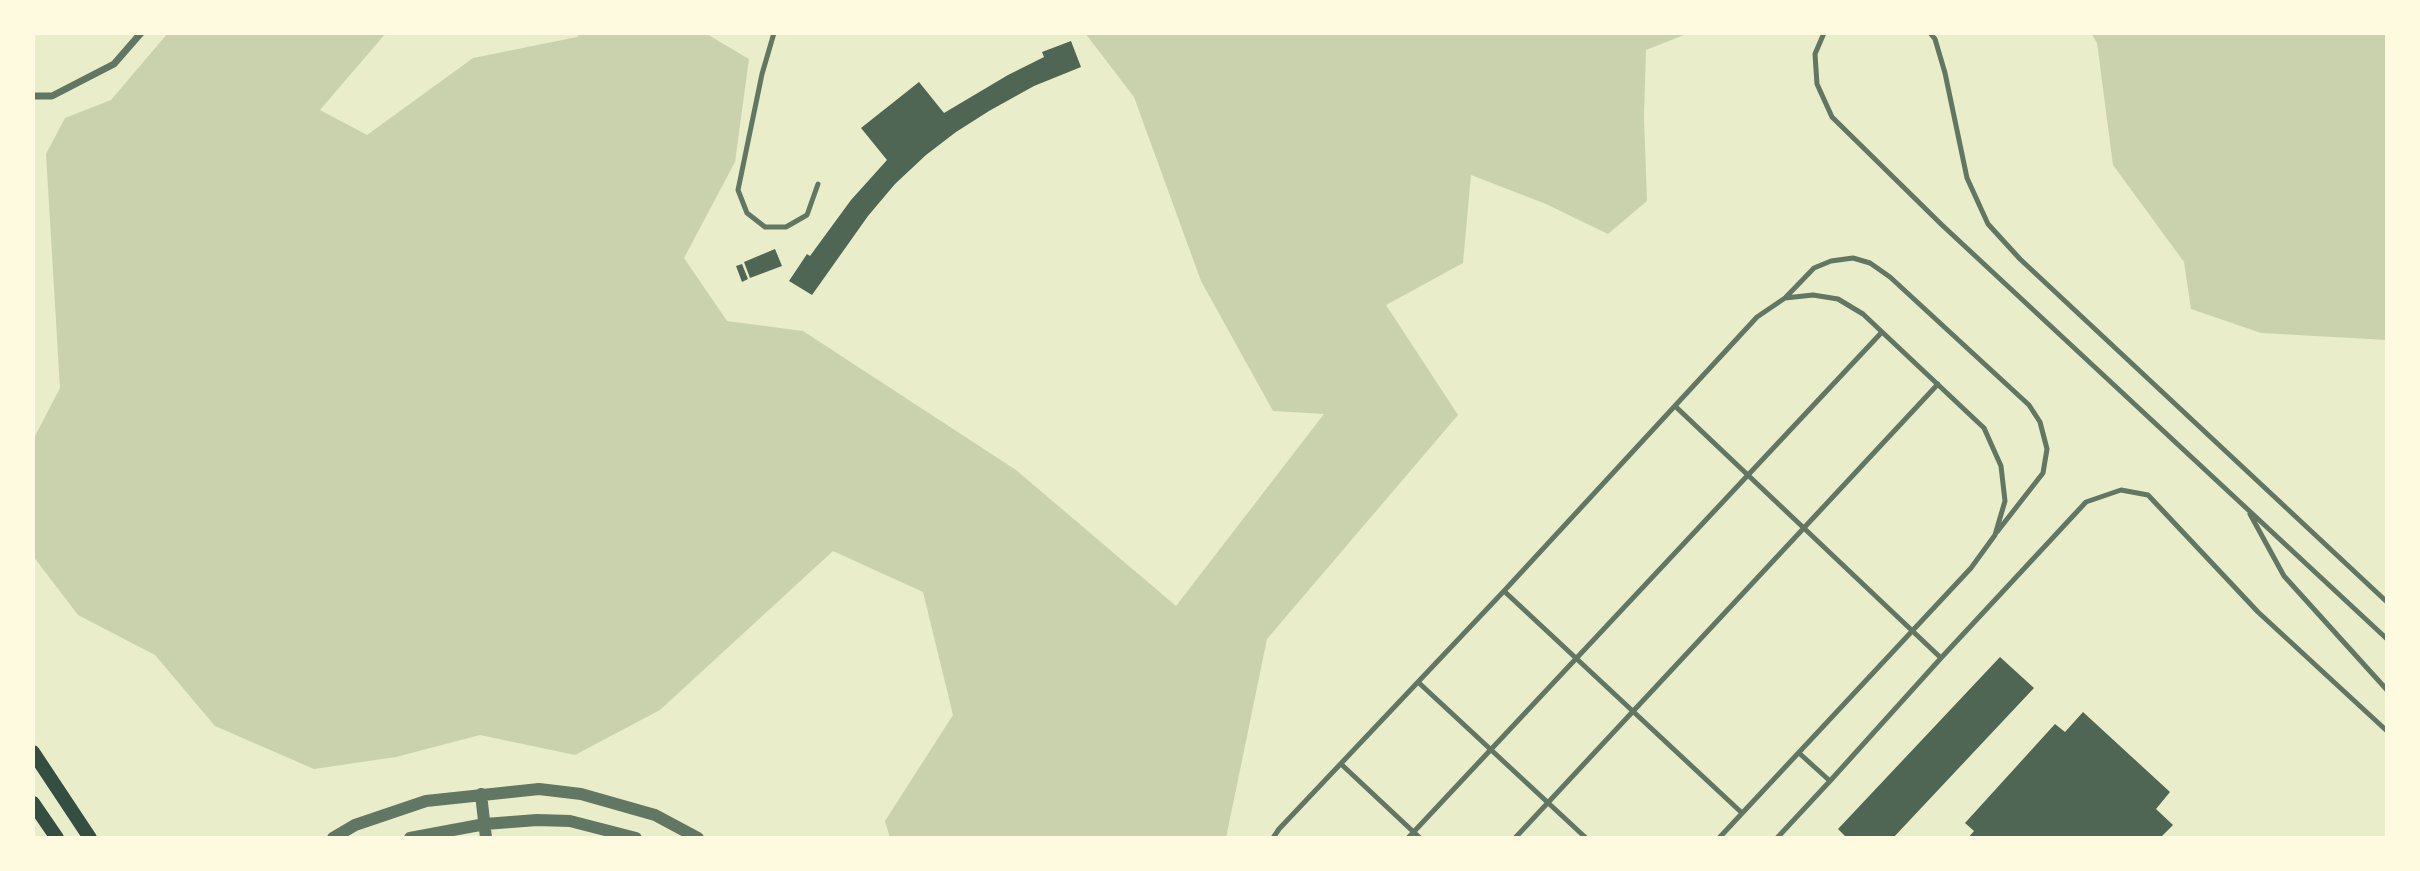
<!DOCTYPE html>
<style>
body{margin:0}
#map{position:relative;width:2420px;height:871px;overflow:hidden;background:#e9edc9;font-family:"Exo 2",sans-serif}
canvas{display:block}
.frame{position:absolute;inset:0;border:35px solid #fefae0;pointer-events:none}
</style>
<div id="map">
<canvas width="2420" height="871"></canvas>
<div class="frame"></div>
</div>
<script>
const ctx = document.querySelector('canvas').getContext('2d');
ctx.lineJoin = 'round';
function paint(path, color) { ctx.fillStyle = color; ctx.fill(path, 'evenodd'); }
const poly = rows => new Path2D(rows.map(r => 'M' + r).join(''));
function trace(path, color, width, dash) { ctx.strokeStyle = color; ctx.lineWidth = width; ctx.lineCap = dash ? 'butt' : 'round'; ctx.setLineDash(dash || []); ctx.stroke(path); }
const green = poly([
 [168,33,386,33,320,110,367,135,473,58,577,37,581,33,705,33,749,59,735,162,684,258,727,321,803,331,1016,470,1176,606,1324,414,1273,411,1201,281,1134,97,1085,33,1689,33,1646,50,1644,117,1647,201,1608,234,1546,204,1471,175,1463,263,1386,305,1458,415,1267,639,1226,838,890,838,885,821,953,715,923,592,833,551,660,710,575,755,480,735,396,757,314,769,215,726,155,655,78,615,33,556,33,440,60,388,46,154,65,118,111,100],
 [2091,33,2387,33,2387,340,2261,333,2191,309,2184,262,2113,165,2097,43]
]);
const building = poly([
 [1071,41,1081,67,1034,86,989,111,956,132,926,155,895,184,868,216,812,295,789,281,807,254,810,256,851,200,887,160,861,128,919,82,944,113,1008,75,1044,57,1042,52],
 [775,249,782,266,750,278,744,262],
 [742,264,748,279,742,282,736,266],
 [2000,657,2034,688,1893,838,1847,838,1838,829],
 [2083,712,2170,792,2156,809,2173,825,2160,838,1968,838,1974,831,1965,823,2055,724,2065,732]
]);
const service = poly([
 [774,33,762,74,738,190,747,213,765,227,786,227,807,215,818,184],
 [1824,33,1815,54,1817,84,1832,117,1942,225,2387,639],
 [1930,33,1935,39,1945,73,1967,178,1988,224,2020,259,2387,602],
 [1786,297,1814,268,1831,261,1853,258,1870,263,1890,277,2029,405,2040,422,2047,449,2043,473,1997,532],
 [1675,406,1941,658,2086,502,2121,490,2148,495,2258,612,2387,731],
 [2250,514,2284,576,2387,690],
 [1504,591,1742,813],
 [1418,682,1586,838],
 [1799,753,1830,781,1941,658],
 [1341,764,1420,838],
 [1273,838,1279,829,1504,591,1757,317,1785,298,1813,295,1838,299,1863,314,1984,428,2001,466,2005,501,1995,535,1971,568,1719,838],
 [1408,838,1882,332],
 [1515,838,1938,384],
 [1777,838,1830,781]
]);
const minor = poly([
 [33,96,52,96,114,64,141,33]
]);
const tertiary = poly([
 [481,794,486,838],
 [333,838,355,825,426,801,539,789,581,794,655,815,698,838],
 [410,838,485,824,537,820,570,821,636,838]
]);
const secondary = poly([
 [33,752,90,838],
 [33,803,57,838]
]);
paint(green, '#cad2ad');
paint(building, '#4f6655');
trace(service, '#617663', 5);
trace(minor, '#617663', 7);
trace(tertiary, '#617663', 12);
trace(secondary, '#344e41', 14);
</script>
